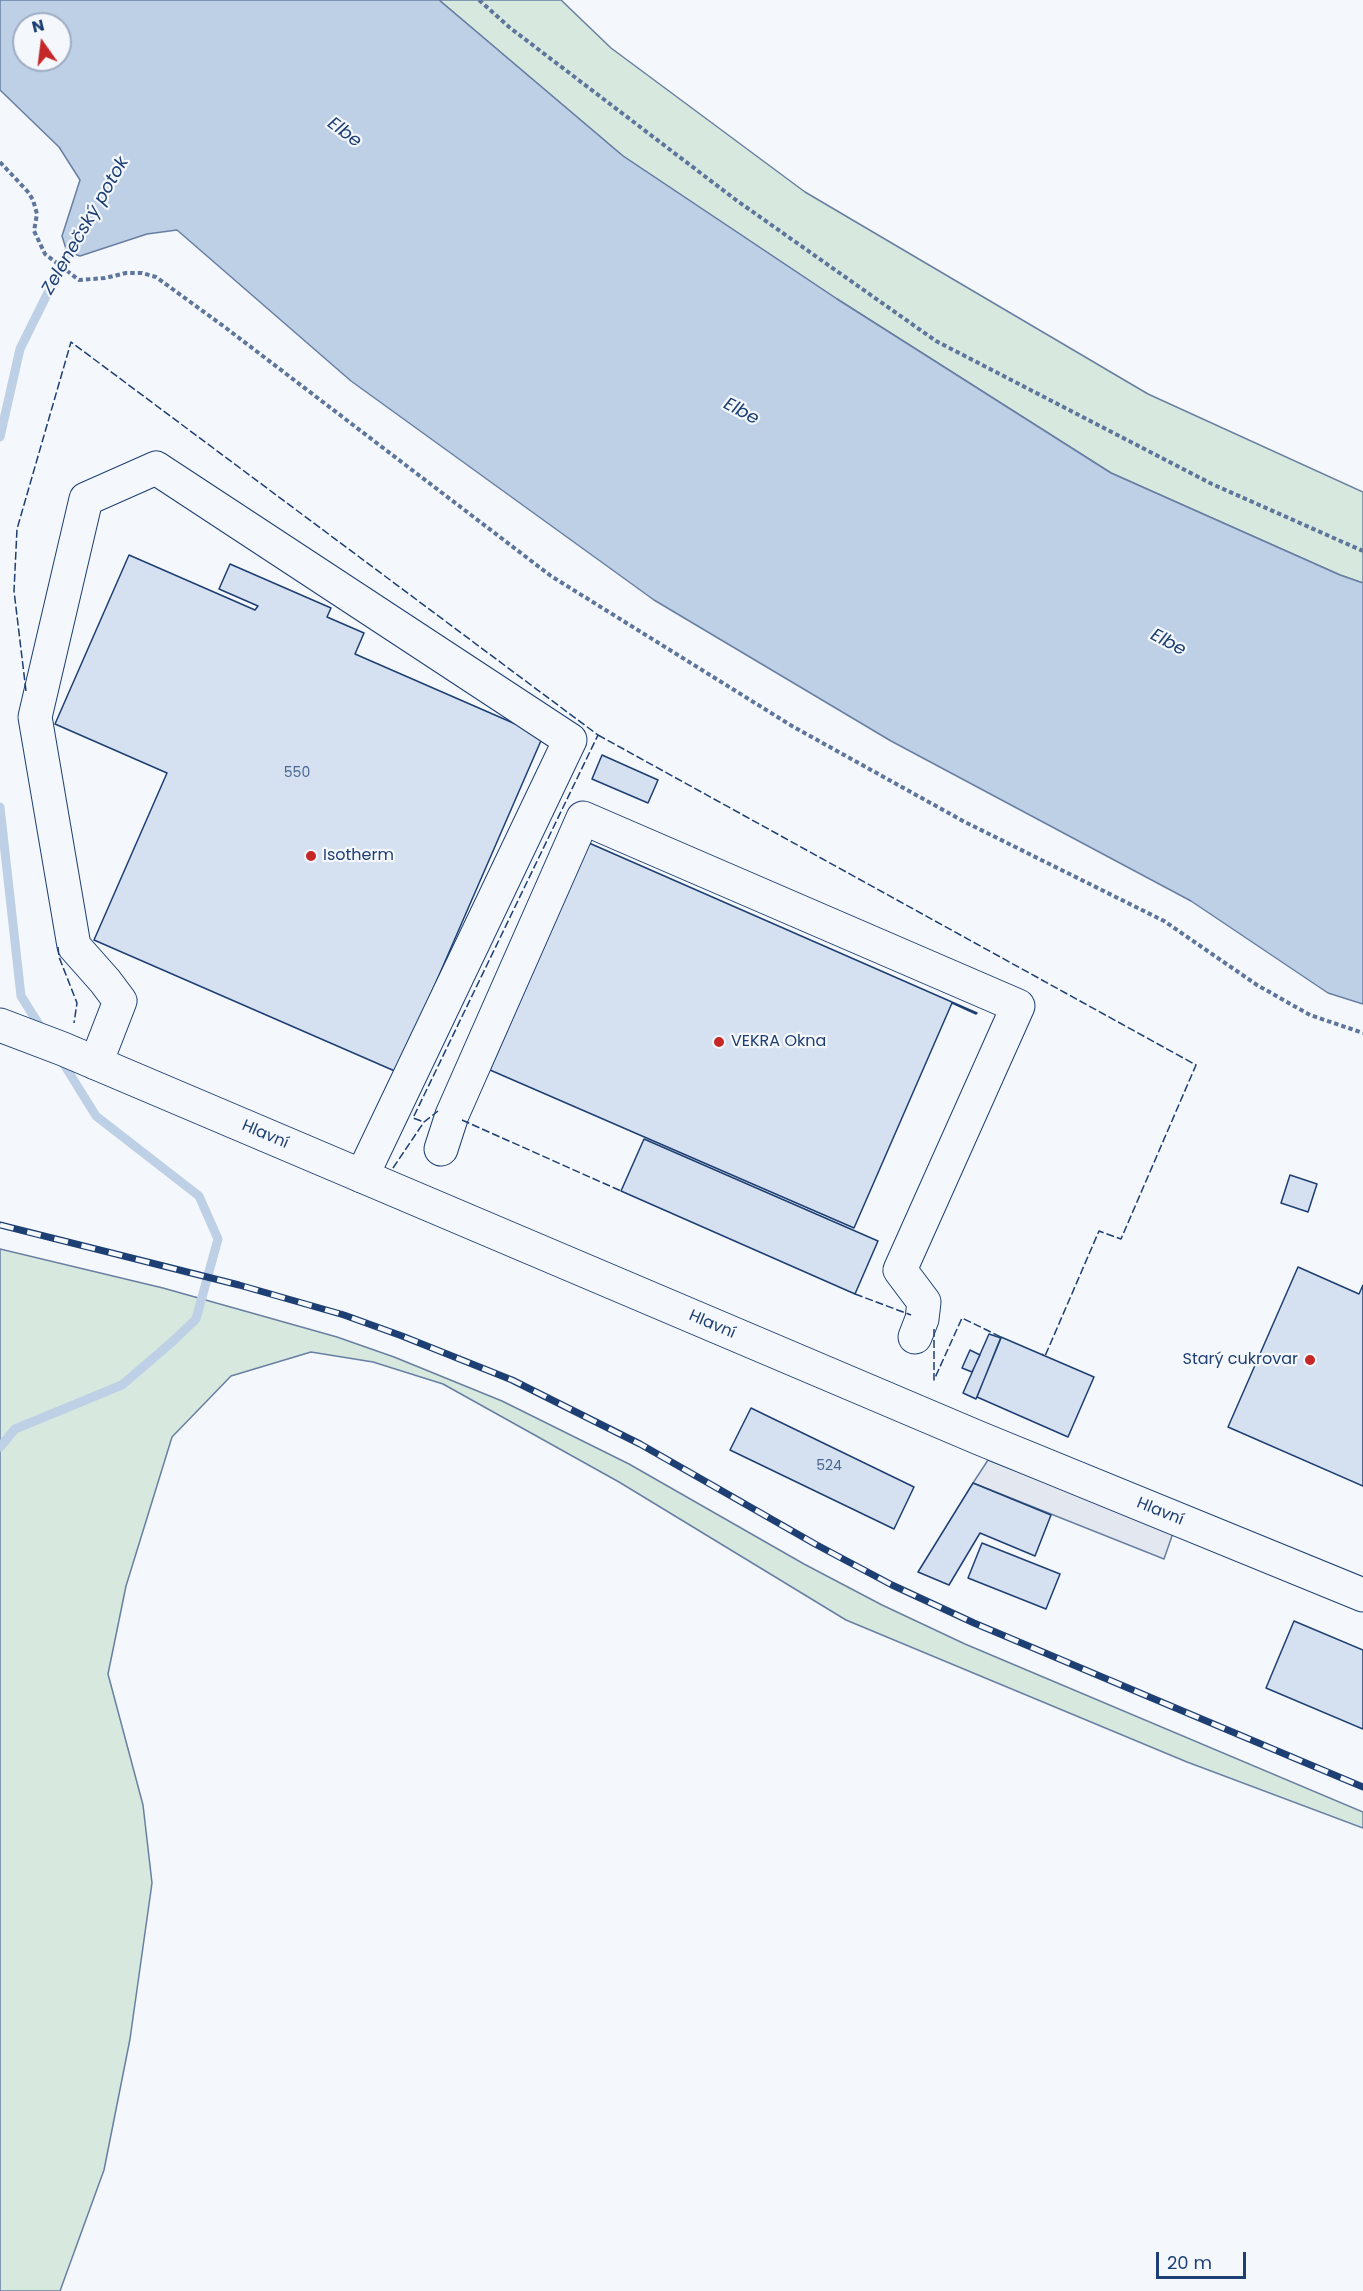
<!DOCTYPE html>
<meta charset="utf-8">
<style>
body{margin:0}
#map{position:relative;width:1363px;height:2291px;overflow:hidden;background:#f4f7fb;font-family:Poppins,sans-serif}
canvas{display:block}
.north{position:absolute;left:12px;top:12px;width:60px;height:60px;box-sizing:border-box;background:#f4f7fb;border:2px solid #9eadc5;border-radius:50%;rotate:346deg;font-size:16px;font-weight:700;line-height:24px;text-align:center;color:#1d3f73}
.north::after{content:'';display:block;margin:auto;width:21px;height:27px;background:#c62828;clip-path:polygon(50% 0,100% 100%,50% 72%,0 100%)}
.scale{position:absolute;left:1156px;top:2252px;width:90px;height:27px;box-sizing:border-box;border:3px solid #1d3f73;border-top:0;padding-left:8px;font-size:18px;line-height:21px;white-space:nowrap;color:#1d3f73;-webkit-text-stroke:4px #f4f7fb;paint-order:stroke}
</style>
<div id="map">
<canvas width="1363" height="2291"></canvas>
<div class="north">N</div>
<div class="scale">20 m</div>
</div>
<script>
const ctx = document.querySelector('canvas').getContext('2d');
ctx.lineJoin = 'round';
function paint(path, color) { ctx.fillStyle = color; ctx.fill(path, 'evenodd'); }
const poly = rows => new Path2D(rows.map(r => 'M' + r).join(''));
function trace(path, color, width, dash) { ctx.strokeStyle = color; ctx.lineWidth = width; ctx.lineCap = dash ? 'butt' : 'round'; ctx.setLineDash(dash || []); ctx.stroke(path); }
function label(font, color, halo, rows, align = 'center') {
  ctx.font = font + ' Poppins,sans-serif'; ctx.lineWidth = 4.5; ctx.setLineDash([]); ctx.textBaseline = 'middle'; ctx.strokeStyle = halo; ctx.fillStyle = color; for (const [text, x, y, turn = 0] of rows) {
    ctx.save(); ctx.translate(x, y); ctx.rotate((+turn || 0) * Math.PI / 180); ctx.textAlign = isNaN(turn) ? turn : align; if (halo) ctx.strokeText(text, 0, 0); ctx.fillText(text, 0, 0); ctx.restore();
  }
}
const green = poly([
 [439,0,561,0,611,48,805,192,1148,394,1363,492,1363,583,1340,575,1111,473,837,299,623,156,439,0],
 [0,1249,163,1288,337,1337,394,1357,502,1401,629,1464,804,1564,882,1605,965,1644,1363,1812,1363,1828,1187,1762,846,1620,619,1482,443,1384,373,1362,311,1352,231,1376,172,1437,126,1586,108,1674,143,1805,152,1883,130,2039,104,2170,60,2291,0,2291,0,1249]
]);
const parking = poly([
 [988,1460,1173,1533,1164,1559,973,1483,988,1460]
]);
const water = poly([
 [0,0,439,0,623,156,837,299,1111,473,1340,575,1363,583,1363,1004,1328,993,1191,901,891,741,654,600,351,381,177,230,147,234,80,256,67,252,62,236,80,180,59,147,0,90,0,0],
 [24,24,60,24,60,60,24,60,24,24]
]);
const stream = poly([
 [0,437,20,349,72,244],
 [0,807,21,996,43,1031],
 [0,1447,15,1429,122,1385,172,1342,196,1319,218,1239,199,1196,96,1116,60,1058]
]);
const building = poly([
 [129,555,255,610,258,606,219,589,230,564,331,608,327,617,364,633,355,654,543,736,397,1072,94,940,167,773,55,724,129,555],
 [602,755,658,780,648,803,592,779,602,755],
 [589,843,977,1013,976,1014,952,1003,854,1228,490,1070,589,843],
 [644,1139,878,1241,855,1294,621,1191,644,1139],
 [1290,1175,1317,1184,1308,1212,1281,1203,1290,1175],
 [1298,1267,1359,1294,1363,1285,1363,1486,1228,1427,1298,1267],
 [989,1334,1001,1338,976,1399,963,1393,989,1334],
 [1001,1337,1094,1377,1068,1437,977,1397,1001,1337],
 [970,1350,980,1355,972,1372,962,1368,970,1350],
 [751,1408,914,1487,894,1529,730,1450,751,1408],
 [973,1483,1051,1515,1035,1556,980,1533,949,1585,918,1572,973,1483],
 [982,1543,1060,1574,1046,1609,968,1578,982,1543],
 [1294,1621,1363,1650,1363,1729,1266,1688,1294,1621]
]);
const path = poly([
 [479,0,509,27,736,200,936,341,1212,484,1363,551],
 [0,162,28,192,33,200,37,214,34,231,45,254,79,280,105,278,126,273,142,273,156,277,226,328,551,576,792,726,963,821,1164,921,1257,985,1310,1015,1363,1033]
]);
const minor = poly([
 [96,1063,120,1001,105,981,74,946,35,717,86,499,156,468,570,740,362,1176],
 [441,1149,452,1115,583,818,1018,1006,900,1270,924,1302,922,1319,915,1337]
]);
const major = poly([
 [0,1025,63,1049,979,1438,1363,1595]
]);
const rail = poly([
 [0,1225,239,1285,344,1315,402,1336,512,1380,640,1444,815,1544,892,1585,974,1623,1363,1787]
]);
const fence = poly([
 [26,691,14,591,17,529,71,342,598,735,413,1118,424,1122],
 [598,735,1196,1065,1121,1239,1099,1231,1045,1356,1042,1354],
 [58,947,59,957,77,1003,74,1023],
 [462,1120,621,1191],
 [393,1168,424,1122,438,1111],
 [855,1294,911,1315],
 [934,1329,934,1380,962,1318,1003,1338]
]);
const markers = [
 [311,856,6,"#c62828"],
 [719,1042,6,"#c62828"],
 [1310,1360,6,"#c62828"]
];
const numberNames = [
 ["550",297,773],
 ["524",829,1466]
];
const poiNames = [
 ["Isotherm",323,856],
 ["VEKRA Okna",731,1042],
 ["Starý cukrovar",1298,1360,"right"]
];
const streetNames = [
 ["Hlavní",265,1135,23],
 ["Hlavní",712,1325,23],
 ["Hlavní",1160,1512,22]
];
const waterNames = [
 ["Elbe",344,133,37],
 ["Zelenečský potok",86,226,-60],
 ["Elbe",741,412,28],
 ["Elbe",1168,643,28]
];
paint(green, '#d7e8df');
trace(green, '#687fa3', 1.5);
paint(parking, '#e3e8f0');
trace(parking, '#687fa3', 1.5);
paint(water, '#bed0e5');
trace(water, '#687fa3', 1.5);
trace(stream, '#bed0e5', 9);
paint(building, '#d5e0f0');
trace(building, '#1d3f73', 1.5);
trace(minor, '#1d3f73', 35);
trace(major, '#1d3f73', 35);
trace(path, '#5e769c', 4, [4.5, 3]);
trace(minor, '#f4f7fb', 33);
trace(major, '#f4f7fb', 33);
trace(rail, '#1d3f73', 7);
trace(rail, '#f4f7fb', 4.5, [14]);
trace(fence, '#1d3f73', 1.5, [8, 3]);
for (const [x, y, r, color] of markers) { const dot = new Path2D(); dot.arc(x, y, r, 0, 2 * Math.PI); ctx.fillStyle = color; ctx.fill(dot); trace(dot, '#f4f7fb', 2); }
label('14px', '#4b6792', null, numberNames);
label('16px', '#1d3f73', '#f4f7fb', poiNames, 'left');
label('16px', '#1d3f73', '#f4f7fb', streetNames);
label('italic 18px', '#1d3f73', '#f4f7fb', waterNames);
</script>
